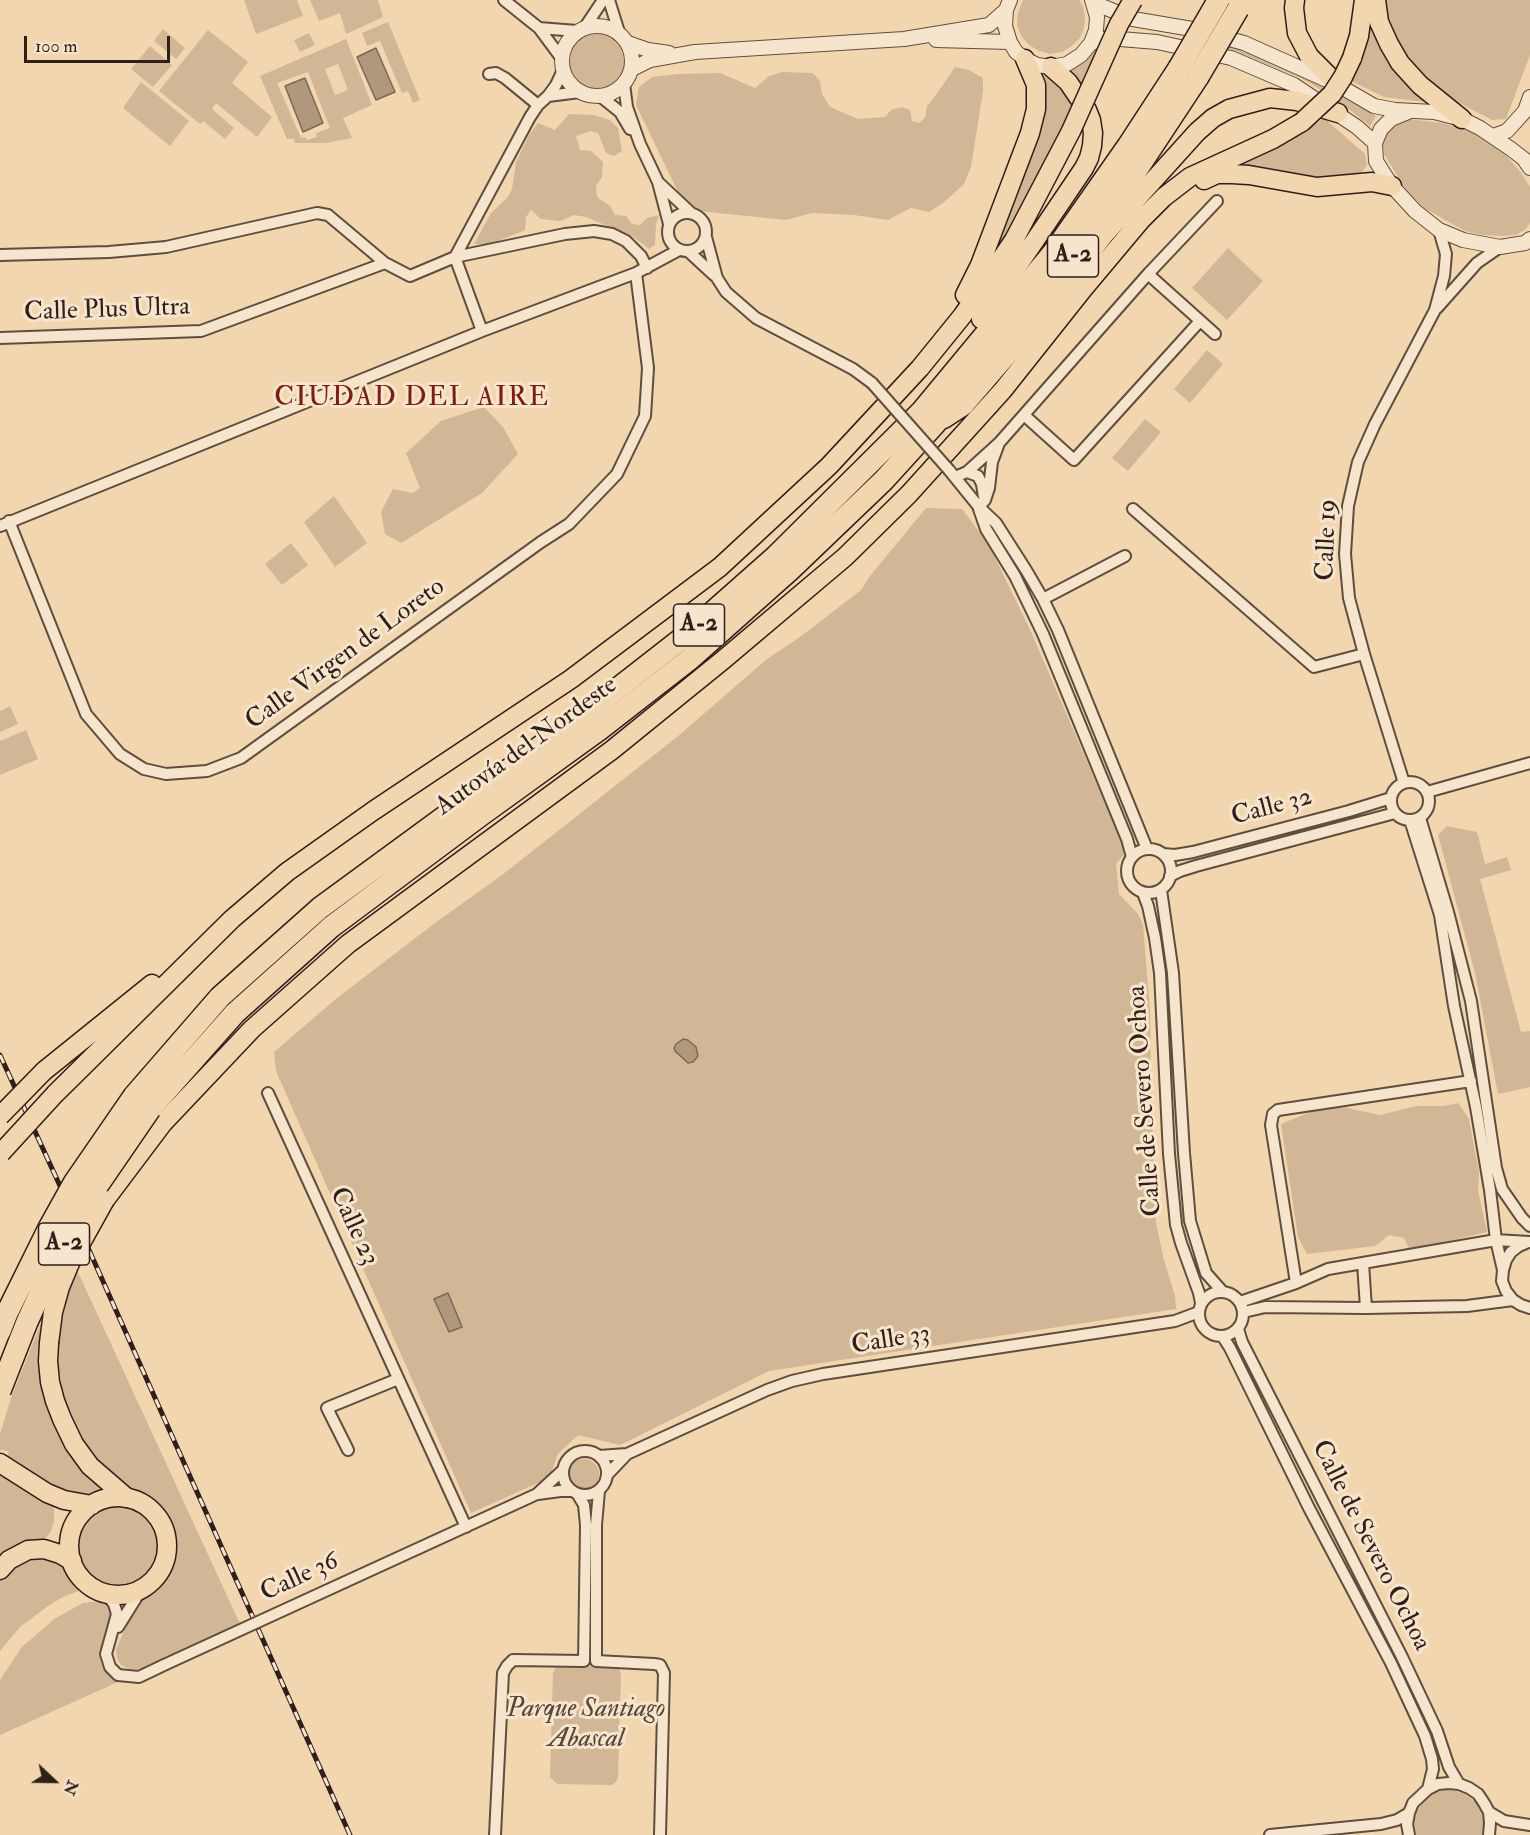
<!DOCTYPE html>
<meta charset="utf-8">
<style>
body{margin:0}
#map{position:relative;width:1530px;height:1835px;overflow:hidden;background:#f2d6b0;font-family:"IM FELL Double Pica",serif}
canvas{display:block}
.north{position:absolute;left:24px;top:1751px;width:60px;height:60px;-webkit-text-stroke:4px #f7e4cc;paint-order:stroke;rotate:112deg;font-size:16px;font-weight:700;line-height:24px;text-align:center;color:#301f18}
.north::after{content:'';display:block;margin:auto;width:21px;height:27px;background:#301f18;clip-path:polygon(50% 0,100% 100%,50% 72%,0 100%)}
.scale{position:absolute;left:24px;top:36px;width:146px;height:27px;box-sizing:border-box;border:3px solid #301f18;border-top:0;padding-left:8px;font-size:18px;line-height:21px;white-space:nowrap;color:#301f18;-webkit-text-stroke:4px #f7e4cc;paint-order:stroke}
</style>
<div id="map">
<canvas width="1530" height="1835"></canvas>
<div class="north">N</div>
<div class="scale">100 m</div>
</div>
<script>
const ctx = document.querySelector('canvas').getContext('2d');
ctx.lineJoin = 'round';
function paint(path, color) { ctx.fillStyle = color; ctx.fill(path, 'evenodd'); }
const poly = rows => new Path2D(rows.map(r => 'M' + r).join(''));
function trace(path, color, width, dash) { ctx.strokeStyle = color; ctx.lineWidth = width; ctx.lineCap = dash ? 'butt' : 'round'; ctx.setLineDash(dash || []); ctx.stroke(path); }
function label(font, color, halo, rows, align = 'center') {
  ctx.font = font + ' "IM FELL Double Pica",serif'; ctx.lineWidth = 6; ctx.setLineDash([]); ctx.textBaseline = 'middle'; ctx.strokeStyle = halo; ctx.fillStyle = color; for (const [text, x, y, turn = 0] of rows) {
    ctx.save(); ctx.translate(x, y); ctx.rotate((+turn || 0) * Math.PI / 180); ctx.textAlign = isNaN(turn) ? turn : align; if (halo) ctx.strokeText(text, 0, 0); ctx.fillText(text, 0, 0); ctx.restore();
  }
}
const green = poly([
 [244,0,297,0,303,16,256,34],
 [310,0,378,0,383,17,346,34,340,13,319,21],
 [1023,0,1079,0,1083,6,1085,17,1084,28,1080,38,1072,46,1062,52,1050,54,1039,51,1029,45,1021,36,1017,25,1018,13],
 [1381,0,1530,0,1530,55,1506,119,1492,120,1448,97,1425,81,1403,56,1389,31],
 [1370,10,1426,98,1425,102,1384,97,1351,81,1357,68,1367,34],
 [388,22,420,100,413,103,408,91,402,93,380,41,367,46,362,33],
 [163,29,185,48,176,59,154,41],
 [208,30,248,62,232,83,272,117,257,137,216,103,212,109,234,128,225,139,203,121,200,124,159,91],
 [309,33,315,45,300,52,294,40],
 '570 61a27 27 0 1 1 54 0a27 27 0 1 1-54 0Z',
 [346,39,372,105,343,118,352,138,326,143,295,143,294,139,287,139,260,76],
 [338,64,348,90,335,95,325,69],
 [308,72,330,128,316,133,317,137,307,140,305,137,301,138,277,83],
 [1231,43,1327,85,1323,91,1301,78,1228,48],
 [150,46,172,65,153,87,131,69],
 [1097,48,1080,86,1068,71,1069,69],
 [955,67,969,70,983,78,983,91,971,167,964,184,943,203,929,212,911,208,888,220,854,215,812,213,786,220,698,211,680,196,636,105,639,87,652,77,677,74,720,73,755,88,769,76,782,72,813,73,820,81,822,94,830,107,858,119,885,117,891,110,902,107,910,110,912,121,919,123,925,118,927,106,938,92],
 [1038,73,1051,79,1073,102,1060,136,1000,249,986,270],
 [141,82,189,121,170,146,123,108],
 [1342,97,1376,116,1370,126,1350,110,1338,102],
 [569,114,594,115,610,120,618,128,622,151,614,156,606,153,598,133,590,131,576,136,580,150,591,151,603,162,602,177,596,186,597,197,610,206,615,215,626,216,632,224,640,225,647,218,659,215,656,224,655,245,649,249,632,236,586,217,574,215,560,221,541,219,531,210,526,217,525,230,488,245,474,244,491,213,508,197,512,189,516,162,529,135,538,123,555,130],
 [1324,118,1365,154,1367,165,1362,172,1346,176,1324,178,1299,176,1263,168,1240,164,1243,161,1272,150,1298,136],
 [1408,119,1443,123,1472,132,1500,149,1519,170,1530,187,1530,223,1526,229,1516,235,1502,236,1484,235,1465,231,1424,208,1405,188,1384,154,1383,143,1386,134,1395,125],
 [1228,248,1263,281,1227,320,1192,288],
 [1207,350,1223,364,1190,403,1174,389],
 [484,407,503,427,518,454,482,493,401,543,385,534,381,512,393,489,413,493,420,488,406,453,441,421],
 [1145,419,1161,432,1128,471,1112,458],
 [334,496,367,543,335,567,304,522],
 [926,508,962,509,989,545,1032,634,1126,852,1116,864,1119,894,1138,914,1143,924,1150,1012,1151,1086,1156,1223,1164,1260,1175,1296,1176,1309,769,1371,620,1445,578,1435,558,1454,549,1478,471,1513,276,1071,274,1052,337,998,435,923,502,875,677,737,767,659,800,637,861,590,870,576],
 [291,543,308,565,282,585,265,564],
 [10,706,18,724,0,732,0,711],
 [26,730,38,759,0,775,0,741],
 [1447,826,1477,832,1485,864,1507,857,1511,870,1480,879,1521,1032,1530,1031,1530,1087,1498,1094,1475,973,1438,835],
 [1458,1103,1469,1119,1479,1173,1478,1190,1487,1232,1410,1250,1404,1238,1389,1235,1375,1246,1307,1254,1298,1237,1281,1124,1313,1111,1343,1107,1380,1115,1416,1106,1444,1106],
 [77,1270,240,1624,142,1669,130,1669,121,1665,117,1659,116,1649,136,1605,155,1590,166,1576,175,1557,176,1535,166,1513,152,1500,120,1484,103,1468,88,1450,74,1428,64,1401,57,1353,62,1303],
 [47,1308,45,1389,105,1490,87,1498,62,1492,7,1456,9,1451,0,1450,0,1434,11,1398],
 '569 1474a15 15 0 1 1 30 0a15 15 0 1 1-30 0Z',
 [2,1471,54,1506,54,1522,50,1533,43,1541,0,1561,0,1476],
 '78 1546a41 41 0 1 1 82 0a41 41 0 1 1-82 0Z',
 [40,1554,64,1563,81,1590,63,1597,48,1606,20,1627,0,1651,0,1579,19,1562],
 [100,1601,109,1606,113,1613,101,1647,100,1660,105,1671,118,1682,0,1735,0,1680,22,1647,54,1619,83,1603],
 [560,1665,616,1667,619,1669,621,1674,618,1777,616,1782,612,1785,557,1784,550,1777,553,1673,555,1668],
 [1445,1790,1456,1791,1466,1795,1475,1802,1481,1811,1484,1822,1482,1835,1416,1835,1414,1820,1418,1809,1425,1800,1434,1793]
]);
const water = poly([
 [376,48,395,92,376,100,357,57,376,48],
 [305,78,323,123,303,132,285,86,305,78],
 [683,1039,688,1040,696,1047,698,1056,693,1062,688,1063,675,1051,674,1048,676,1044,683,1039],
 [448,1293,462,1327,449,1332,434,1299,448,1293]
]);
const minor = poly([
 [504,0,539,28,562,59],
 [609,0,619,32],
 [585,27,603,0],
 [539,28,577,31],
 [563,70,556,85,548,96,580,92],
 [489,74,496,73,505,78,538,105],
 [624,84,627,107,640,144,658,182,669,224],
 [600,96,620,112,630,129],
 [658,182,691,213],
 '668 232a19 19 0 1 1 38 0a19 19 0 1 1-38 0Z',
 [706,237,717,278,726,292,756,318,853,369,872,383],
 [688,251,714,275],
 [0,255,109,252,166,247,317,213,328,215,385,263,410,276,455,257,530,117,538,105,548,96],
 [1148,274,1215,334],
 [1437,308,1477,263,1500,247],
 [482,331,455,257,565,234,594,231,612,234,626,241,641,256,647,268],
 [0,338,201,331,385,263],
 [1024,415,1074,460,1200,321],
 [949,470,979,507,996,523,1026,570,1043,599,1058,630,1147,849],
 [967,472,978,476,982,484,984,497],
 [955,477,967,472,999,443,1148,274,1217,201],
 [979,507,985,500,989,488,992,462,998,446],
 [979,509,986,529,1015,576,1043,634,1127,839,1132,857],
 [1133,509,1314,667,1364,654],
 [9,521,86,714,120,754,144,769,166,774,207,771,241,758,541,542,569,524,617,474,645,416,648,368,636,273],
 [0,526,482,331,636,273,679,250],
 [1043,599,1125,556],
 '1391 801a19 19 0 1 1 38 0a19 19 0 1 1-38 0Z',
 [1404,783,1364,654,1349,598,1345,554,1348,506,1358,462,1375,424,1435,310,1444,276,1446,254,1439,230],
 [1427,792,1530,763],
 [1420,818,1448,912,1471,1001,1496,1168,1502,1189,1522,1218,1530,1226],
 [1410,820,1440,915,1454,1006,1476,1107,1490,1190,1496,1240,1503,1270],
 '1127 871a22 22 0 1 1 44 0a22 22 0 1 1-44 0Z',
 [1163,854,1175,855,1193,852,1349,811,1391,798],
 [1170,876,1180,871,1196,866,1395,813],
 [1161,890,1173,973,1184,1153,1190,1221,1206,1273,1222,1291],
 [1143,893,1148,906,1155,938,1160,973,1169,1154,1176,1225,1181,1243,1199,1293,1201,1303],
 [268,1093,466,1527],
 [1526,1243,1519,1246,1511,1252,1506,1260,1503,1270,1502,1281,1506,1291,1513,1300,1521,1305,1530,1308],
 [1363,1263,1366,1308],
 [1296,1283,1271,1125,1273,1114,1278,1110,1471,1081],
 '1199 1314a22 22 0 1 1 44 0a22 22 0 1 1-44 0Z',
 [1240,1302,1296,1283,1328,1269,1496,1240,1529,1242],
 [1244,1312,1265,1307,1366,1308,1467,1306,1513,1300],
 [1238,1329,1242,1342,1402,1657,1437,1731,1449,1767,1459,1784],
 [1223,1337,1230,1348,1309,1508,1391,1663,1425,1736,1432,1759,1433,1769,1428,1789],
 [348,1450,327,1408,398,1379],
 '563 1473a22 22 0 1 1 44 0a22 22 0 1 1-44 0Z',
 [599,1456,627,1454],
 [607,1475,627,1454,767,1390,792,1381,823,1374,1175,1321,1199,1312],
 [599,1491,596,1525,596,1661,654,1664,660,1665,664,1673,660,1835],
 [538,1494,560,1491,571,1491],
 [345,1582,537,1494,562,1471],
 [106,1594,114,1604,117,1614,106,1654,110,1667,118,1675,139,1677,164,1665],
 [118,1627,141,1590],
 [1489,1812,1504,1821,1530,1825],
 [495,1835,503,1673,507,1666,513,1660,584,1661,586,1525,584,1505,578,1495],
 [1270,1835,1381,1824,1397,1820,1409,1813],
 [1409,1835,1407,1824,1409,1813,1413,1803,1428,1789,1438,1784,1449,1783,1459,1784,1469,1788,1478,1794,1484,1803,1489,1812,1490,1823,1489,1835]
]);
const tertiary = poly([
 [1010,0,1006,10,1005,26,1010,42,1016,52,1025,59,1037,65,1051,67,1067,64,1081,55,1091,43,1096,30,1097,17,1092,0],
 [1094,3,1133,19,1192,29,1244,43,1338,85,1374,106,1395,110,1434,112,1462,119,1480,128,1511,149,1524,159,1530,168],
 '562 61a35 35 0 1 1 70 0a35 35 0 1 1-70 0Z',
 [936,40,1010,42],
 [628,43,648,50,669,53],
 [1091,43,1108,38,1157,42,1231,58,1294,85,1357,127,1375,143],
 [632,69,650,60,695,52,904,39,989,25,1006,10],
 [1408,112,1391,119,1381,129,1375,143,1376,161,1384,174,1392,186,1415,211,1439,230,1463,240,1500,247,1525,243,1530,239],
 [1493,136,1507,131,1525,111,1530,97]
]);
const primary = poly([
 [0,1463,47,1493,64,1500,92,1505],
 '69 1546a49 49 0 1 1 98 0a49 49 0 1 1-98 0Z'
]);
const trunk = poly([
 [1295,0,1294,8,1297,33,1309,56,1338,85],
 [1376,0,1379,22,1389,44,1400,63,1420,85,1462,119],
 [1352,58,1359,36,1364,0],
 [1204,180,1217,174,1232,174,1249,175,1317,187,1372,182,1392,186],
 [965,295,980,265,1030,133,1036,109,1036,85,1025,59],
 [981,319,1036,239,1084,168,1089,158,1092,146,1093,133,1091,120,1087,110,1068,82,1051,67],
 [944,419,964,406,1044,313,1104,235,1197,132,1213,118,1229,109,1270,98,1297,101,1338,113],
 [44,1071,152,984],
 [55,1094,232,919,287,872,373,811,571,679,720,567,829,466,920,368,963,315,1014,240,1071,131],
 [105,1200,163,1123,252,1029,348,944,612,750,723,660,845,557,909,494,1003,390,1084,288,1141,220,1164,197,1190,177,1273,139,1302,122],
 [49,1343,48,1361,50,1382,55,1401,62,1419,74,1444,90,1466,127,1498],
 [0,1570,9,1560,28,1550,44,1549,60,1554,72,1561]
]);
const motorway = poly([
 [134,1096,220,997,320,908,589,711,689,633,776,556,922,411,1053,253,1128,146,1179,68],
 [150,1109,235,1013,331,927,481,815,600,729,690,659,790,570,884,480,934,425,1049,290,1134,174,1198,77]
]);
const rail = poly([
 [0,1055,77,1223,350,1835]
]);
const minorBridge = poly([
 [872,383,949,470],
 [164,1665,345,1582]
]);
const trunkBridge = poly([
 [1302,122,1332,94,1343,77,1352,58],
 [1071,131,1119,24,1133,0],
 [0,1116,44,1071],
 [1,1153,55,1094],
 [49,1343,53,1312,60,1287,70,1263,105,1200]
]);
const motorwayBridge = poly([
 [1179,68,1218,1],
 [1198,77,1238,9],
 [0,1331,7,1313,49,1228,74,1183,134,1096],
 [0,1391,27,1322,60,1250,91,1195,150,1109]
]);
const shields = [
 [1073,256,51],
 [699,625,51],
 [64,1244,51]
];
const shieldNames = [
 ["A-2",1073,256],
 ["A-2",699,625],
 ["A-2",64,1244]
];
const streetNames = [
 ["Calle Plus Ultra",107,311,-2],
 ["Calle 19",1328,540,-88],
 ["Calle Virgen de Loreto",346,655,-36],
 ["Autovía del Nordeste",527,747,-36],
 ["Calle 32",1272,808,-15],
 ["Calle de Severo Ochoa",1146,1101,-94],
 ["Calle 23",353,1227,65],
 ["Calle 33",891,1341,-9],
 ["Calle de Severo Ochoa",1370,1546,63],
 ["Calle 36",300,1578,-25]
];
const parkNames = [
 ["Parque Santiago",586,1710],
 ["Abascal",586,1740]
];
const neighbourhoodNames = [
 ["CIUDAD DEL AIRE",412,399]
];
paint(green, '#d1b796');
paint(water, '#b0987c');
trace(water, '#7d6854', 1.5);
trace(minor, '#604d3e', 14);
trace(tertiary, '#604d3e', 16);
trace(primary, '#301f18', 21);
trace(trunk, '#301f18', 21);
trace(motorway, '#301f18', 24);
trace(minor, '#f7e4cc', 10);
trace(tertiary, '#f7e4cc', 14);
trace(primary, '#f2d6b0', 18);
trace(trunk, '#f2d6b0', 18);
trace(motorway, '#f2d6b0', 21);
trace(rail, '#301f18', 5);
trace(rail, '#f7e4cc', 3, [9]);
trace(minorBridge, '#604d3e', 14, []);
trace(trunkBridge, '#301f18', 21, []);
trace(motorwayBridge, '#301f18', 24, []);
trace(minorBridge, '#f7e4cc', 10);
trace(trunkBridge, '#f2d6b0', 18);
trace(motorwayBridge, '#f2d6b0', 21);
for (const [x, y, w] of shields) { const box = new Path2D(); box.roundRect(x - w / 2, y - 21, w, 42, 4.5); ctx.fillStyle = '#f7e4cc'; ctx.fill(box); trace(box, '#301f18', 1.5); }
label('bold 24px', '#301f18', null, shieldNames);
label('26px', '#301f18', '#f7e4cc', streetNames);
label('italic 26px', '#584538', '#f7e4cc', parkNames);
ctx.letterSpacing = '1.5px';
label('27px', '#7a1f14', '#f7e4cc', neighbourhoodNames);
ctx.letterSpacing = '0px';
</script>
